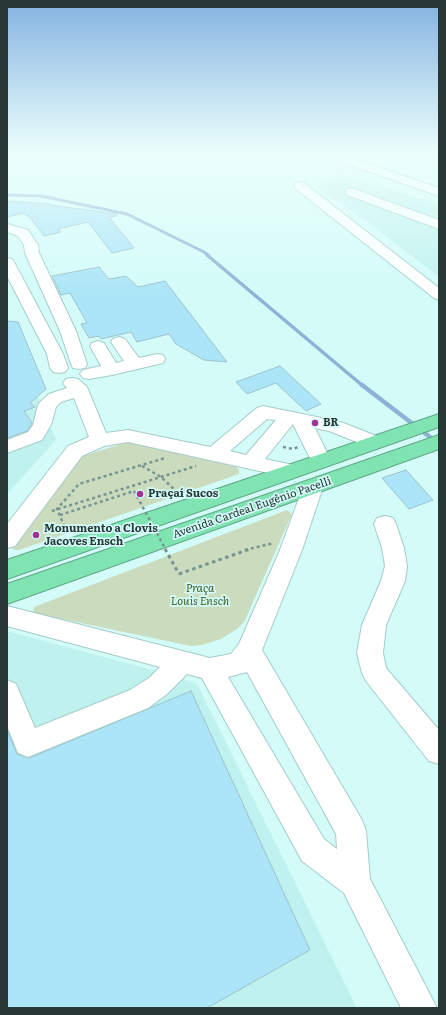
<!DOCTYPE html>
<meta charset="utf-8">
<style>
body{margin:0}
#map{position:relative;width:446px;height:1015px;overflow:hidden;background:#d3fcf9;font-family:Literata,serif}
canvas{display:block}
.frame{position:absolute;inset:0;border:8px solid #273836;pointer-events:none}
</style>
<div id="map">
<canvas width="446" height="1015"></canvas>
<div class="frame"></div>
</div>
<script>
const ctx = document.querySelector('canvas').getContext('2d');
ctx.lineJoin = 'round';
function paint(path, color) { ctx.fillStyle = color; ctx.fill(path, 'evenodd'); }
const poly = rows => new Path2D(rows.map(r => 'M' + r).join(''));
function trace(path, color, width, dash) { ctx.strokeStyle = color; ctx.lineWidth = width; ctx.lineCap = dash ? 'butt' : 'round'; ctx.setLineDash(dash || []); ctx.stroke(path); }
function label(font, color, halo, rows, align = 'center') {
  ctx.font = font + ' Literata,serif'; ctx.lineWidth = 3.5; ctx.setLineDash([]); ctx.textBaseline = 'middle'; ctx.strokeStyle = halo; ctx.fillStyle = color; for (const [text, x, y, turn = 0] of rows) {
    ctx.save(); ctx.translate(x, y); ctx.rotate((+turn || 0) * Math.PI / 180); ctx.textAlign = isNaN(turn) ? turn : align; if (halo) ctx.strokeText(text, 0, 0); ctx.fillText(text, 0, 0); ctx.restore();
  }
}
const built = poly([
 [343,175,439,204,439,277,364,219,316,187],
 [7,321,56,440,7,494],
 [7,631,175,676,197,684,357,1008,7,1008]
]);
const green = poly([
 [128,442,234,465,239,470,239,474,19,550,15,550,11,548,11,547,79,457],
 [287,510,292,514,244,622,237,629,221,639,202,645,191,646,33,613,34,607]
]);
const streamFar2 = poly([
 [7,195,41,196,127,214,204,252,209,256]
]);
const streamFar1 = poly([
 [207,255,363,386]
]);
const stream = poly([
 [362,385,439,444]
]);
const building = poly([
 [7,201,50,204,50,205,117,214,117,216,109,217,134,248,112,253,88,222,58,229,61,232,44,236,29,216,26,216,25,213,7,217,7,201],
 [99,267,109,279,126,276,138,287,165,281,227,362,204,360,176,344,169,334,137,342,131,332,101,339,99,336,89,338,81,324,87,323,70,293,61,295,52,276,99,267],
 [7,321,18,322,46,389,30,403,35,407,24,411,32,423,27,431,7,438,7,321],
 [280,366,321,404,306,411,276,383,247,394,236,382,280,366],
 [406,470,433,500,409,509,382,478,406,470],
 [191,691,310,950,207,1008,7,1008,7,730,17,754,29,758,191,691]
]);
const pathFar1 = poly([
 [283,447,293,449,298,447],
 [142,466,161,477,179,494],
 [52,511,196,466],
 [60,515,134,491],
 [67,532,57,509,79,484,165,458],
 [245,550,274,543]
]);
const path = poly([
 [179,574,250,549]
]);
const minor = poly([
 [318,152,335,152,439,188,439,196,319,154,318,152],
 [300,182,304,183,439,288,439,300,434,298,296,189,294,186,296,183,300,182],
 [351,188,439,220,439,229,347,195,345,192,347,189,351,188],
 [7,224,28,230,38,245,39,253,76,331,87,364,85,368,79,369,73,368,71,364,60,331,25,253,24,245,18,236,7,232,7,224],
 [7,258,12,259,14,262,63,354,68,368,65,372,59,373,53,372,50,368,47,354,7,276,7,258],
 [119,337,125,339,139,358,157,354,163,355,165,359,163,363,112,375,89,379,83,378,80,374,83,370,101,366,90,346,92,343,98,341,104,343,116,363,124,361,111,342,113,339,119,337],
 [72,378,78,379,87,387,106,433,128,430,210,447,257,408,263,406,341,422,379,437,382,442,379,447,372,448,329,431,315,428,331,461,328,466,321,468,314,466,293,424,265,459,298,466,301,471,298,476,291,478,128,442,104,446,82,456,15,546,7,548,7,524,68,446,89,437,74,398,61,402,56,407,51,425,42,440,7,453,7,440,28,432,33,425,38,405,41,401,49,394,67,388,63,383,66,379,72,378],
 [267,419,276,420,246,455,230,451,267,419],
 [313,480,320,482,323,487,302,550,262,650,362,820,366,831,370,879,437,1008,401,1008,344,893,302,861,202,678,187,674,167,694,148,708,28,757,18,753,7,726,7,680,16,684,35,728,130,690,149,678,160,667,7,626,7,606,210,658,231,654,239,644,280,550,303,487,306,482,313,480],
 [247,672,336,834,337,849,324,839,228,677,247,672],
 [385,516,393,518,396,524,404,548,407,566,405,581,386,625,383,653,386,668,439,730,439,764,429,761,366,681,362,673,357,653,362,625,381,581,385,566,382,548,374,524,377,518,385,516]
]);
const highway = poly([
 [439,414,439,427,7,579,7,560,439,414],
 [439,435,439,449,7,604,7,584,439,435]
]);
const pathBridgeFar1 = poly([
 [134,491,166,550]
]);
const pathBridge = poly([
 [165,549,179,574]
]);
const markers = [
 [315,423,4,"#a23391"],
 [140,494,4,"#a23391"],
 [36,535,4,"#a23391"]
];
const poiNames = [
 ["BR",323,423],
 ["Praçaí Sucos",148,494],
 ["Monumento a Clovis",44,529],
 ["Jacoves Ensch",44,542]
];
const streetNames = [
 ["Avenida Cardeal Eugênio Pacelli",252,508,-19]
];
const parkNames = [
 ["Praça",200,589],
 ["Louis Ensch",200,602]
];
paint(built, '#bff2ee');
paint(green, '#cadbbe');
trace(streamFar2, '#8eb2d5', 3);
trace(streamFar1, '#8eb2d5', 3.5);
trace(stream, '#8eb2d5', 4.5);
paint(building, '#abe5f7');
trace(building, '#9dc2cd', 1);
trace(minor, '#a4ccc9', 2);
trace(highway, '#61a787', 2);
trace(pathFar1, '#789491', 2.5, [3, 3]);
trace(path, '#789491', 3, [3.5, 3.5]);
paint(minor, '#fff');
paint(highway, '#80e3b2');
trace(pathBridgeFar1, '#789491', 2.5, [3, 3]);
trace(pathBridge, '#789491', 3, [3.5, 3.5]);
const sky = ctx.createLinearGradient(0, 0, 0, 294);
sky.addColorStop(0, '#84b3e0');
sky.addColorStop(0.52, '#ebfefc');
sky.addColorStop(1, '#ebfefc00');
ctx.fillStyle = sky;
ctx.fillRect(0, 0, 446, 294);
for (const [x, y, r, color] of markers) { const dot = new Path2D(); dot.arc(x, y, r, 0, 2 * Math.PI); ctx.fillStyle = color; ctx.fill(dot); trace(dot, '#d3fcf9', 1.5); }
label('bold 11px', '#273836', '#d3fcf9', poiNames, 'left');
label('11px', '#273836', '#d3fcf9', streetNames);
label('italic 11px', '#3c5a1e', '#d3fcf9', parkNames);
</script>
